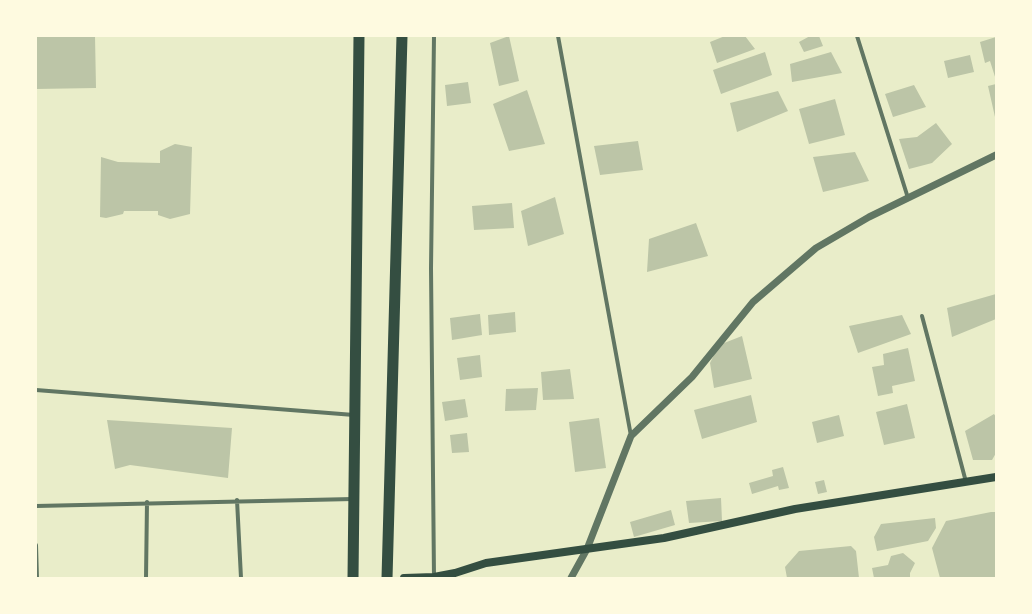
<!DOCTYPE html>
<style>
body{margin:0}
#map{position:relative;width:1032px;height:614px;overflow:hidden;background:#e9edc9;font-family:"Fira Sans",sans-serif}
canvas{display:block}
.frame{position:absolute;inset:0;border:37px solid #fefae0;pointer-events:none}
</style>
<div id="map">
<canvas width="1032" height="614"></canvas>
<div class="frame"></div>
</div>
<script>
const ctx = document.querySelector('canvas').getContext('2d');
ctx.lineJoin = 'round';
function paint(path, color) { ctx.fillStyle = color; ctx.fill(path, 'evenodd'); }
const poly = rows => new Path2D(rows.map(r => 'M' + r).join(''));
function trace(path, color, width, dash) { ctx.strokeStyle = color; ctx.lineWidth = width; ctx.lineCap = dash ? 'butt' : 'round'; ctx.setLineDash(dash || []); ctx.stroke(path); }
const building = poly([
 [36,36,95,36,96,88,36,89],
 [509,36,519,81,499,86,490,43],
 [725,36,745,36,755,49,717,63,710,42],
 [810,36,819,36,823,46,804,52,799,42],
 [996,37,996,80,990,61,985,63,980,42],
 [765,52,772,75,721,94,713,70],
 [831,52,842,73,792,82,790,64],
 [970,55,974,72,948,78,944,61],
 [468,82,471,103,447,106,445,85],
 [996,84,996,117,995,117,988,86],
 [914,85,926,107,893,117,885,94],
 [527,90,545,144,509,151,493,104],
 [778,91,788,111,737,132,730,103],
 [835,99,845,135,809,144,799,109],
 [936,123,952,144,932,163,909,169,899,139,917,137],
 [638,141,643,170,600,175,594,146],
 [175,144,192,147,190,214,170,219,158,215,158,211,124,211,123,214,106,218,100,217,101,157,118,162,160,163,160,151],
 [855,152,869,181,823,192,813,157],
 [555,197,564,234,528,246,521,211],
 [512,203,514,228,474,230,472,206],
 [696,223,708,256,647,272,649,239],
 [996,294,996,319,952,337,947,308],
 [515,312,516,332,489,335,488,315],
 [480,314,482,335,452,340,450,318],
 [902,315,911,334,858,353,849,326],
 [742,336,752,379,714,388,710,363,719,345],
 [908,348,915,381,892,386,893,393,878,396,872,367,884,365,883,354],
 [480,355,482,377,460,380,457,358],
 [570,369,574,399,543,400,541,372],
 [538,388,536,410,505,411,506,389],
 [751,395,757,422,702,439,694,410],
 [465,399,468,417,445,421,442,402],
 [907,404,915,438,884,445,876,412],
 [994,414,996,417,996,453,992,460,973,460,965,431],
 [839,415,844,436,817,443,812,422],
 [599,418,606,468,575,472,569,422],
 [107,420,232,428,228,478,130,465,115,469],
 [467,433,469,452,452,453,450,435],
 [783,467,789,488,779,490,778,486,752,494,749,483,773,476,772,470],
 [824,480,827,492,818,494,815,482],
 [721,498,722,521,689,523,686,501],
 [671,510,675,525,634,537,630,522],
 [991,512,996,512,996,578,940,578,932,548,946,521],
 [935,518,936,528,928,541,877,551,874,537,881,524],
 [851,546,856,551,859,578,787,578,785,567,799,551],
 [903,553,915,563,910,573,910,578,874,578,872,568,888,565,891,556]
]);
const minor = poly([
 [558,36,631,436],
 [857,36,908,198],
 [922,316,966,482],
 [36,390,354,415],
 [237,500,241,578],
 [36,506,353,499],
 [36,545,37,578],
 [146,578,147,502],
 [434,578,431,268,434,36]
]);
const tertiary = poly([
 [571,578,587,549,631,436,692,377,753,302,816,248,869,217,996,155]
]);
const secondary = poly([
 [404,578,434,577,455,573,486,563,664,538,795,509,996,477]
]);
const trunk = poly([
 [353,578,359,36],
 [387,578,402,36]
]);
paint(building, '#bcc5a7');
trace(minor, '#617663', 4);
trace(tertiary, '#617663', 7);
trace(secondary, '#344e41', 8);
trace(trunk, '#344e41', 11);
</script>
